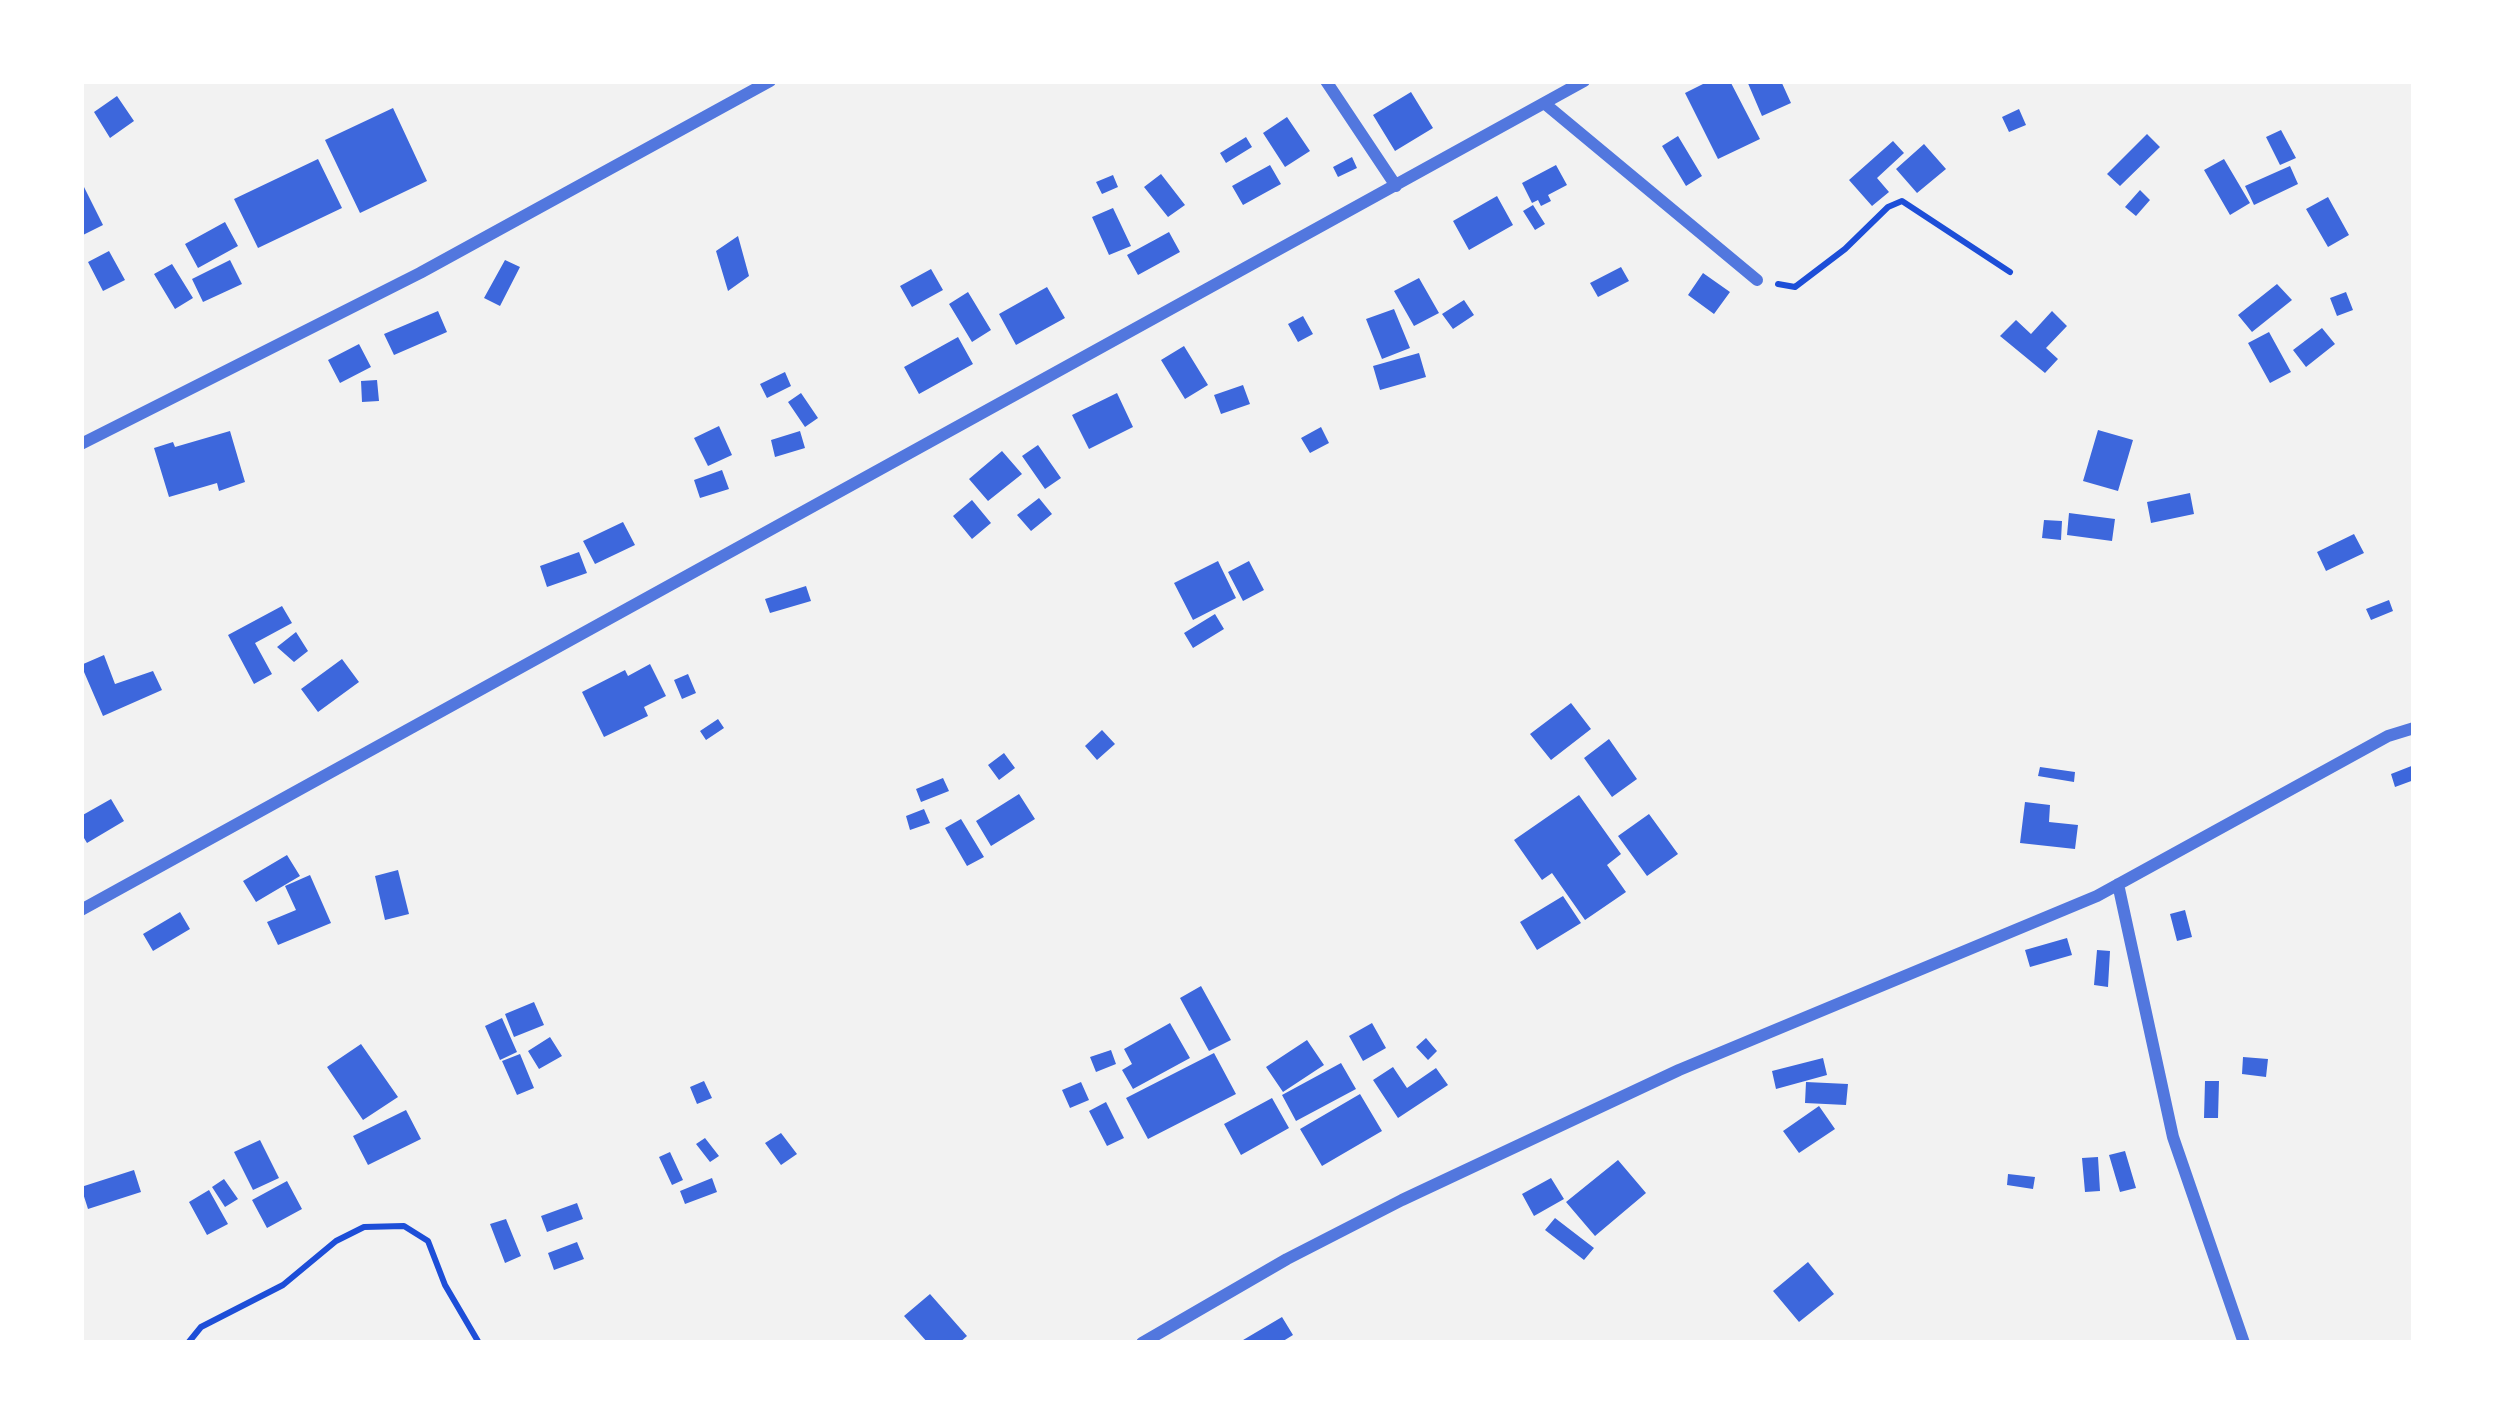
<!DOCTYPE html>
<style>
body{margin:0}
#map{position:relative;width:2495px;height:1424px;overflow:hidden;background:#f2f2f2;font-family:"Roboto Serif",serif}
canvas{display:block}
.frame{position:absolute;inset:0;border:84px solid #fff;pointer-events:none}
</style>
<div id="map">
<canvas width="2495" height="1424"></canvas>
<div class="frame"></div>
</div>
<script>
const ctx = document.querySelector('canvas').getContext('2d');
ctx.lineJoin = 'round';
function paint(path, color) { ctx.fillStyle = color; ctx.fill(path, 'evenodd'); }
const poly = rows => new Path2D(rows.map(r => 'M' + r).join(''));
function trace(path, color, width, dash) { ctx.strokeStyle = color; ctx.lineWidth = width; ctx.lineCap = dash ? 'butt' : 'round'; ctx.setLineDash(dash || []); ctx.stroke(path); }
const building = poly([
 [1709,81,1730,81,1760,139,1718,159,1685,93],
 [1747,81,1781,81,1791,103,1762,116],
 [1411,92,1433,128,1395,151,1373,115],
 [117,96,134,121,110,138,94,112],
 [393,108,427,181,360,213,325,140],
 [2019,109,2026,125,2009,132,2002,117],
 [1287,117,1310,151,1285,167,1263,133],
 [2281,130,2296,158,2280,165,2266,137],
 [2147,134,2160,147,2120,186,2107,174],
 [1678,136,1702,176,1686,186,1662,146],
 [1246,137,1252,147,1226,163,1220,153],
 [1893,141,1904,153,1877,178,1889,192,1872,206,1849,180],
 [1924,144,1946,169,1917,193,1896,169],
 [1352,157,1357,168,1338,177,1333,167],
 [318,159,342,208,258,248,234,199],
 [2224,159,2250,203,2230,215,2204,170],
 [1270,165,1281,184,1243,205,1232,186],
 [1556,165,1567,185,1548,195,1551,201,1541,206,1538,200,1532,203,1522,183],
 [2290,166,2298,184,2254,205,2245,186],
 [1161,174,1185,205,1168,217,1144,187],
 [1113,175,1118,187,1102,194,1096,182],
 [81,181,103,225,81,236],
 [2140,190,2150,200,2136,216,2125,207],
 [1497,196,1513,225,1469,250,1453,221],
 [2328,197,2349,235,2328,247,2306,209],
 [1533,205,1545,224,1535,230,1523,211],
 [1113,208,1131,246,1109,255,1092,217],
 [225,222,238,246,198,268,185,244],
 [1169,232,1180,252,1138,275,1127,255],
 [738,236,749,276,728,291,716,251],
 [109,251,125,280,103,291,88,262],
 [230,260,242,284,203,302,192,279],
 [505,260,520,267,500,306,484,298],
 [172,264,193,298,175,309,154,274],
 [1621,267,1629,281,1598,297,1590,283],
 [931,269,943,290,912,307,900,286],
 [1703,273,1730,292,1714,314,1688,295],
 [1419,278,1439,313,1414,326,1394,291],
 [2277,284,2292,300,2252,332,2238,315],
 [1047,287,1065,318,1016,345,999,314],
 [968,292,991,330,972,342,949,304],
 [2346,292,2353,310,2337,316,2330,298],
 [1464,300,1474,315,1453,329,1442,314],
 [1394,309,1410,348,1382,359,1366,319],
 [438,311,447,332,394,355,384,334],
 [2052,311,2067,326,2046,348,2058,359,2045,373,2000,336,2016,320,2031,334],
 [1303,316,1313,334,1298,342,1288,324],
 [2322,328,2335,344,2306,367,2293,350],
 [2269,332,2291,372,2270,383,2248,343],
 [958,337,973,364,919,394,904,367],
 [359,344,371,367,340,383,328,360],
 [1184,346,1208,385,1185,399,1161,360],
 [1419,353,1426,377,1380,390,1373,366],
 [785,372,791,386,767,398,760,384],
 [377,380,379,401,362,402,361,381],
 [1243,385,1250,404,1221,414,1214,395],
 [801,393,818,418,805,427,788,402],
 [1117,393,1133,427,1089,449,1072,415],
 [719,426,732,455,708,466,694,438],
 [1321,427,1329,443,1310,453,1301,438],
 [2098,430,2133,440,2118,491,2083,481],
 [230,431,245,482,219,491,217,483,169,497,154,448,173,442,175,447],
 [800,431,805,448,775,457,771,440],
 [1038,445,1061,478,1045,489,1022,456],
 [1002,451,1022,474,988,501,969,479],
 [722,470,729,489,700,498,694,480],
 [2190,493,2194,514,2151,523,2147,502],
 [1039,498,1052,514,1031,531,1017,515],
 [972,500,991,523,972,539,953,516],
 [2069,513,2115,519,2112,541,2067,535],
 [2044,520,2062,521,2061,540,2042,538],
 [623,522,635,545,595,564,583,541],
 [2354,534,2364,553,2326,571,2317,552],
 [579,552,587,573,547,587,540,566],
 [1218,561,1236,598,1193,620,1174,583],
 [1249,561,1264,590,1243,601,1228,572],
 [806,586,811,601,770,613,765,599],
 [2389,600,2393,611,2371,620,2366,609],
 [282,606,292,623,255,643,272,674,254,684,228,635],
 [1215,614,1224,629,1193,648,1184,633],
 [296,632,308,651,294,662,277,647],
 [104,655,115,684,153,671,162,690,103,716,81,665],
 [342,659,359,682,318,712,301,689],
 [650,664,666,696,644,707,648,716,604,737,582,692,625,670,628,676],
 [688,674,696,693,682,699,674,680],
 [1571,703,1591,729,1551,760,1530,734],
 [718,719,724,728,706,740,700,731],
 [1102,730,1115,744,1097,760,1085,746],
 [1609,739,1637,779,1612,797,1584,758],
 [1004,753,1015,768,999,780,988,765],
 [2414,765,2414,780,2395,787,2391,774],
 [2040,767,2075,772,2074,782,2038,776],
 [943,778,949,791,921,802,916,789],
 [1019,794,1035,819,991,846,976,821],
 [1579,795,1621,854,1607,865,1626,892,1585,920,1552,873,1542,880,1514,840],
 [111,799,124,821,87,843,81,833,81,816],
 [2025,802,2050,805,2049,822,2078,825,2075,849,2020,843],
 [924,809,930,823,910,830,906,816],
 [1649,814,1678,854,1647,876,1618,836],
 [961,819,984,857,967,866,945,828],
 [287,855,300,876,256,902,243,881],
 [398,870,409,914,385,920,375,876],
 [310,875,331,923,278,945,267,922,296,910,285,886],
 [1563,896,1581,923,1537,950,1520,922],
 [2185,910,2192,937,2177,941,2170,914],
 [180,912,190,929,153,951,143,934],
 [2067,938,2072,955,2030,967,2025,950],
 [2097,950,2110,951,2108,987,2094,985],
 [1201,986,1231,1040,1209,1051,1180,998],
 [534,1002,544,1025,514,1037,505,1014],
 [502,1018,517,1052,500,1060,485,1026],
 [1170,1023,1190,1058,1133,1089,1122,1070,1132,1064,1124,1049],
 [1372,1023,1386,1048,1363,1061,1349,1036],
 [550,1037,562,1056,539,1069,528,1051],
 [1426,1038,1437,1051,1428,1060,1416,1047],
 [1307,1040,1324,1065,1283,1092,1266,1067],
 [361,1044,398,1097,363,1120,327,1067],
 [1111,1050,1116,1064,1096,1072,1090,1057],
 [1214,1053,1236,1094,1148,1139,1126,1098],
 [520,1054,534,1088,517,1095,502,1061],
 [2243,1057,2268,1059,2266,1077,2242,1074],
 [1823,1058,1827,1075,1776,1089,1772,1071],
 [1341,1063,1356,1089,1296,1121,1282,1095],
 [1393,1067,1407,1088,1436,1068,1448,1085,1398,1118,1373,1080],
 [704,1081,712,1098,697,1104,690,1087],
 [2205,1081,2219,1081,2218,1118,2204,1118],
 [1081,1082,1089,1100,1070,1108,1062,1090],
 [1806,1082,1848,1084,1846,1105,1805,1103],
 [1360,1094,1382,1131,1322,1166,1300,1129],
 [1272,1098,1289,1128,1241,1155,1224,1124],
 [1106,1102,1124,1138,1107,1146,1089,1111],
 [1819,1106,1835,1129,1799,1153,1783,1131],
 [406,1110,421,1139,368,1165,353,1136],
 [781,1133,797,1154,781,1165,765,1143],
 [705,1138,719,1156,710,1162,696,1144],
 [260,1140,279,1178,253,1190,234,1152],
 [2125,1151,2136,1188,2120,1192,2109,1155],
 [670,1152,683,1180,672,1185,659,1157],
 [2098,1157,2100,1191,2085,1192,2082,1158],
 [1618,1160,1646,1193,1595,1236,1566,1202],
 [134,1170,141,1192,88,1209,81,1187],
 [2008,1174,2035,1177,2033,1189,2007,1185],
 [712,1178,717,1192,685,1204,680,1191],
 [1551,1178,1564,1199,1534,1216,1522,1194],
 [224,1179,238,1199,225,1207,212,1187],
 [287,1181,302,1209,267,1228,252,1200],
 [209,1190,228,1224,207,1235,189,1202],
 [577,1203,583,1219,547,1232,541,1216],
 [1555,1218,1594,1248,1584,1260,1545,1230],
 [506,1219,521,1256,505,1263,490,1224],
 [577,1242,584,1259,554,1270,548,1253],
 [1808,1262,1834,1294,1799,1322,1773,1291],
 [930,1294,967,1336,959,1343,928,1343,904,1316],
 [1282,1317,1293,1335,1280,1343,1238,1343]
]);
const path = poly([
 [1778,284,1795,287,1845,249,1888,207,1902,201,2010,272],
 [188,1343,201,1327,283,1285,336,1241,364,1227,404,1226,428,1241,445,1285,479,1343]
]);
const minor = poly([
 [1326,81,1396,186],
 [1544,103,1757,280],
 [81,444,420,273,770,81],
 [2118,884,2173,1137,2244,1343],
 [81,910,1584,81],
 [1142,1343,1287,1259,1402,1200,1679,1070,2097,896,2388,736,2414,728]
]);
paint(building, '#3d67dc');
trace(path, '#1d4ed8', 6);
trace(minor, '#5277de', 12);
</script>
